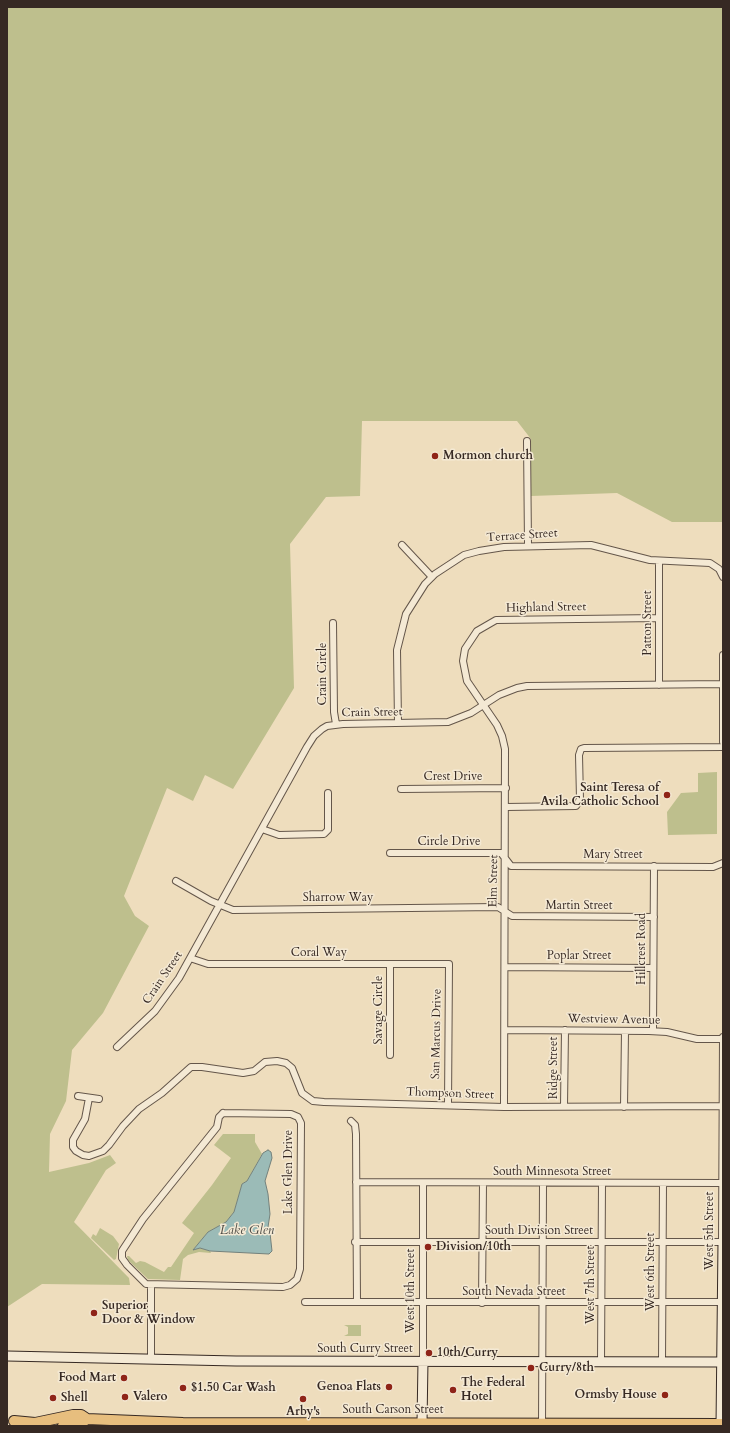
<!DOCTYPE html>
<style>
body{margin:0}
#map{position:relative;width:730px;height:1433px;overflow:hidden;background:#eeddbd;font-family:Cardo,serif}
canvas{display:block}
.frame{position:absolute;inset:0;border:8px solid #362923;pointer-events:none}
</style>
<div id="map">
<canvas width="730" height="1433"></canvas>
<div class="frame"></div>
</div>
<script>
const ctx = document.querySelector('canvas').getContext('2d');
ctx.lineJoin = 'round';
function paint(path, color) { ctx.fillStyle = color; ctx.fill(path, 'evenodd'); }
const poly = rows => new Path2D(rows.map(r => 'M' + r).join(''));
function trace(path, color, width, dash) { ctx.strokeStyle = color; ctx.lineWidth = width; ctx.lineCap = dash ? 'butt' : 'round'; ctx.setLineDash(dash || []); ctx.stroke(path); }
function label(font, color, halo, rows, align = 'center') {
  ctx.font = font + ' Cardo,serif'; ctx.lineWidth = 3; ctx.setLineDash([]); ctx.textBaseline = 'middle'; ctx.strokeStyle = halo; ctx.fillStyle = color; for (const [text, x, y, turn = 0] of rows) {
    ctx.save(); ctx.translate(x, y); ctx.rotate((+turn || 0) * Math.PI / 180); ctx.textAlign = isNaN(turn) ? turn : align; if (halo) ctx.strokeText(text, 0, 0); ctx.fillText(text, 0, 0); ctx.restore();
  }
}
const green = poly([
 [7,7,723,7,723,522,672,522,617,493,531,496,531,439,517,421,362,421,360,496,326,497,290,544,294,688,233,789,205,775,193,801,167,788,124,896,135,916,149,926,103,1013,72,1050,66,1101,50,1134,49,1172,89,1163,110,1155,116,1163,106,1170,74,1222,129,1278,130,1285,42,1284,7,1307],
 [717,772,717,834,668,835,667,812,681,793,698,792,698,773],
 [223,1134,255,1134,255,1142,262,1154,247,1181,242,1184,234,1212,226,1222,208,1232,193,1250,200,1248,210,1251,211,1253,199,1252,188,1255,183,1259,180,1280,148,1279,128,1260,127,1256,129,1256,136,1263,140,1261,145,1262,164,1272,168,1267,171,1267,194,1233,182,1223,212,1185,231,1158,214,1145],
 [100,1228,113,1236,119,1244,116,1259,114,1260,91,1238,93,1234,96,1236],
 [344,1325,361,1325,361,1336,344,1336,348,1334,348,1327]
]);
const water = poly([
 [268,1150,271,1152,272,1158,265,1181,268,1194,270,1214,268,1227,270,1233,272,1251,269,1254,210,1251,200,1248,193,1250,208,1232,226,1222,234,1212,242,1184,247,1181,263,1153,268,1150]
]);
const street = poly([
 [527,441,528,545],
 [402,545,432,577],
 [659,561,659,685],
 [333,623,334,712,336,724],
 [723,655,723,742],
 [398,723,397,650,406,614,425,584,435,574,464,555,479,551,504,547,591,545,650,560,710,563,719,569,723,577],
 [401,789,506,788],
 [506,807,576,806,580,799,579,755,581,749,584,748,723,747],
 [262,829,279,835,324,834,328,830,328,793],
 [390,853,501,853,511,866,713,867,723,863],
 [176,881,211,901,233,910,498,907,512,916,654,917],
 [190,958,208,964,449,964,448,1105],
 [390,964,390,1055],
 [505,967,653,968],
 [505,1030,649,1031,667,1032,697,1039,723,1039],
 [653,1031,654,866],
 [117,1047,155,1011,179,978,307,747,314,736,322,729,327,726,343,724,448,722,471,713,499,695,517,688,527,686,723,684],
 [78,1096,99,1099],
 [89,1098,85,1119,73,1140,73,1147,76,1151,83,1155,89,1156,103,1151,109,1145,123,1126,139,1109,162,1093,191,1067,202,1067,243,1073,254,1071,265,1062,277,1061,286,1063,292,1068,302,1093,313,1101,324,1102,504,1107,723,1106],
 [564,1106,565,1030],
 [504,1107,505,749,502,736,497,725,467,681,463,661,465,649,477,631,496,620,659,618],
 [624,1107,625,1031],
 [223,1113,291,1114,298,1117,301,1123,300,1269,297,1279,290,1285,283,1287,146,1284,127,1265,122,1258,122,1251,143,1219,217,1127,219,1117,223,1113],
 [351,1121,355,1125,356,1134,357,1302],
 [356,1182,723,1183],
 [355,1242,722,1242,723,1037],
 [151,1285,151,1359],
 [305,1302,723,1302],
 [482,1303,483,1183],
 [423,1361,423,1183],
 [601,1362,602,1183],
 [662,1362,663,1183],
 [542,1426,543,1183]
]);
const secondary = poly([
 [7,1356,236,1361,722,1362],
 [422,1423,423,1361],
 [721,1426,723,1242]
]);
const primary = poly([
 [14,1421,35,1423,73,1415,81,1415,87,1419],
 [63,1426,81,1423,87,1419,183,1423,723,1424]
]);
const markers = [
 [435,456,4,"#8f2418"],
 [667,795,4,"#8f2418"],
 [428,1247,4,"#8f2418"],
 [94,1313,4,"#8f2418"],
 [429,1353,4,"#8f2418"],
 [531,1368,4,"#8f2418"],
 [124,1378,4,"#8f2418"],
 [389,1387,4,"#8f2418"],
 [183,1388,4,"#8f2418"],
 [453,1390,4,"#8f2418"],
 [665,1395,4,"#8f2418"],
 [125,1397,4,"#8f2418"],
 [53,1398,4,"#8f2418"],
 [303,1399,4,"#8f2418"]
];
const poiNames = [
 ["Mormon church",443,456],
 ["Saint Teresa of",659,788,"right"],
 ["Avila Catholic School",659,802,"right"],
 ["Division/10th",436,1247],
 ["Superior",102,1306],
 ["Door & Window",102,1320],
 ["10th/Curry",437,1353],
 ["Curry/8th",539,1368],
 ["Food Mart",116,1378,"right"],
 ["The Federal",461,1383],
 ["Hotel",461,1397],
 ["Genoa Flats",381,1387,"right"],
 ["$1.50 Car Wash",191,1388],
 ["Ormsby House",657,1395,"right"],
 ["Valero",133,1397],
 ["Shell",61,1398],
 ["Arby's",303,1412,"center"]
];
const streetNames = [
 ["Terrace Street",522,536,-4],
 ["Highland Street",546,608,-1],
 ["Patton Street",648,623,-90],
 ["Crain Circle",323,674,-90],
 ["Crain Street",372,713,-1],
 ["Crest Drive",453,777],
 ["Circle Drive",449,842],
 ["Mary Street",613,855],
 ["Elm Street",494,881,-89],
 ["Sharrow Way",338,898],
 ["Martin Street",579,906],
 ["Hillcrest Road",642,949,-90],
 ["Coral Way",319,953],
 ["Poplar Street",579,956],
 ["Crain Street",163,978,-56],
 ["Savage Circle",379,1010,-90],
 ["Westview Avenue",614,1020,1],
 ["San Marcus Drive",437,1034,-89],
 ["Ridge Street",554,1068,-90],
 ["Thompson Street",450,1094,2],
 ["Lake Glen Drive",289,1172,-90],
 ["South Minnesota Street",552,1172],
 ["South Division Street",539,1231],
 ["West 5th Street",710,1231,-90],
 ["West 6th Street",651,1272,-90],
 ["West 7th Street",591,1285,-90],
 ["West 10th Street",411,1291,-90],
 ["South Nevada Street",514,1292],
 ["South Curry Street",365,1349],
 ["South Carson Street",393,1410]
];
const waterNames = [
 ["Lake Glen",247,1231]
];
paint(green, '#bebf8d');
paint(water, '#9bbbb7');
trace(water, '#73817c', 1);
trace(street, '#64564a', 8);
trace(secondary, '#362923', 11);
trace(primary, '#362923', 12);
trace(street, '#f4e9d4', 6);
trace(secondary, '#f4e9d4', 9);
trace(primary, '#e7be7e', 10);
for (const [x, y, r, color] of markers) { const dot = new Path2D(); dot.arc(x, y, r, 0, 2 * Math.PI); ctx.fillStyle = color; ctx.fill(dot); trace(dot, '#f4e9d4', 1.5); }
label('bold 12px', '#362923', '#f4e9d4', poiNames, 'left');
label('12px', '#362923', '#f4e9d4', streetNames);
label('italic 13px', '#4f4e48', '#f4e9d4', waterNames);
</script>
